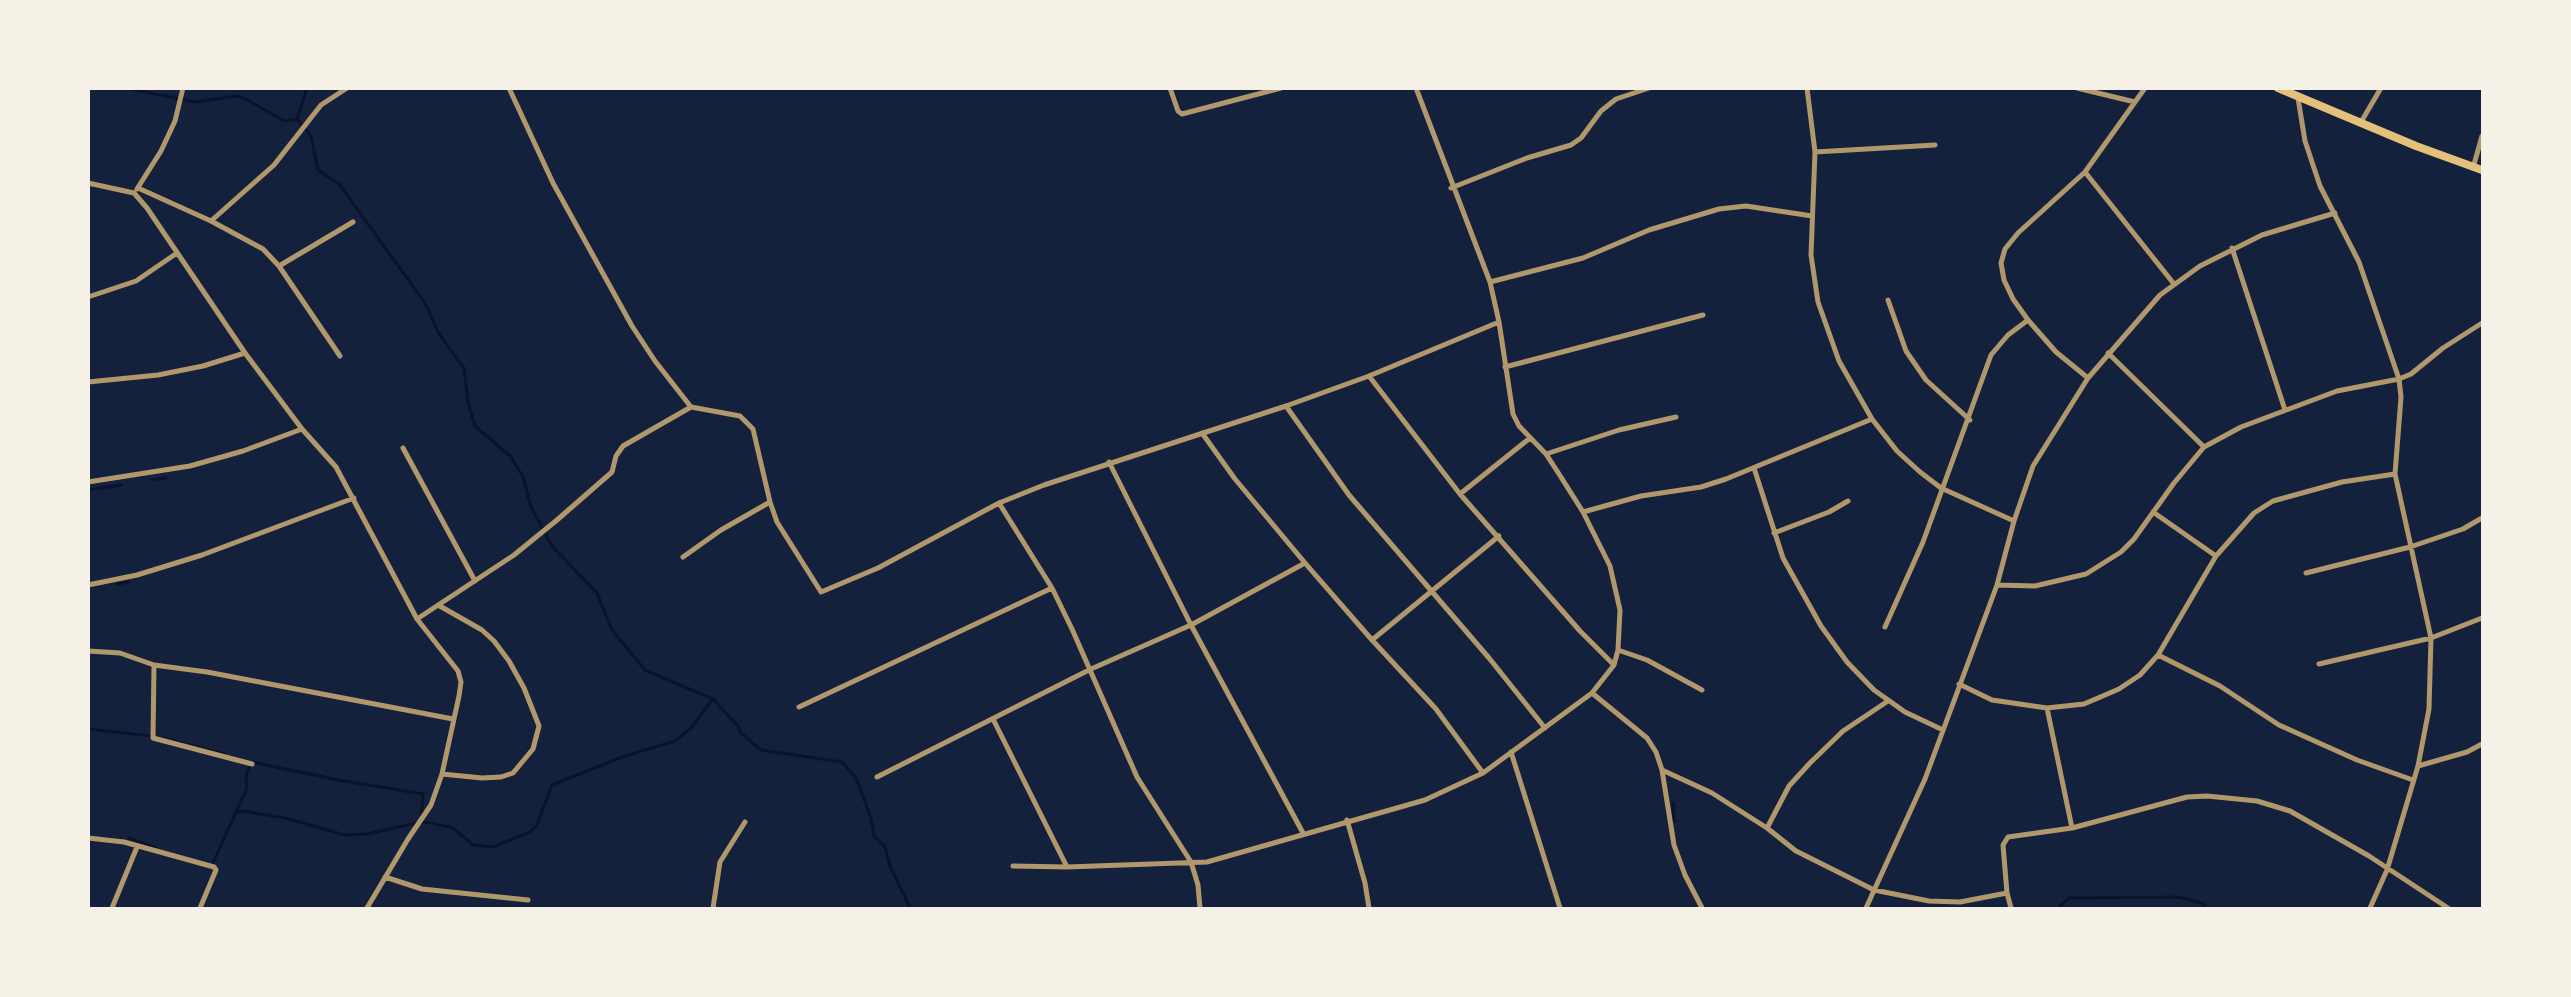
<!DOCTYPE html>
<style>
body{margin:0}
#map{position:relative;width:2571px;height:997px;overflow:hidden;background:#14213d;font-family:Figtree,sans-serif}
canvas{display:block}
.frame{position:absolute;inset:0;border:90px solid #f6f1e7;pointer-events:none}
</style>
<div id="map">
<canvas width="2571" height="997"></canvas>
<div class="frame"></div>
</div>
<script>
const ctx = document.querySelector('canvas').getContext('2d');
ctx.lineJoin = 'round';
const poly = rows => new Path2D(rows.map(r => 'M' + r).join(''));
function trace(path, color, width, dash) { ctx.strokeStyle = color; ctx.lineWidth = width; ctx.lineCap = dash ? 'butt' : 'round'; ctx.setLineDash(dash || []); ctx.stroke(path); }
const stream = poly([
 [125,88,195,102,237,96,248,100,284,121,297,119],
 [297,119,311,136,318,170,339,184,425,303,439,334,464,368,468,402,475,426,511,457,523,477,531,507,552,546,597,593,612,630,645,670,713,699,738,726,741,733,761,750,842,762,856,778,871,818,874,836,885,847,890,866,910,908],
 [297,119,307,88],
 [152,480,166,478],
 [88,490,121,485],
 [117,584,129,582],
 [88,729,152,736],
 [162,738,225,754],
 [252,762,338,780,423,794,421,819],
 [1673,803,1674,821],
 [236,813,243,811,285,818,345,835,368,834,420,822,431,823,453,828,473,845,493,847,530,832,537,825,552,785,625,756,675,741,691,728,712,700],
 [129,838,156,848],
 [212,865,247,788,246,776,251,763],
 [2058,908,2069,898,2179,897,2204,904,2205,908]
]);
const minor = poly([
 [509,88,553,183,632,326,655,361,691,407,740,416,753,429,770,502,777,522,821,592,878,568,999,503,1044,485,1286,406,1369,376,1499,322],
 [1170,88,1178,111,1182,114,1281,88],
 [1807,88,1815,152,1811,255,1818,302,1839,361,1872,419,1897,451,1920,472,1941,488,2014,521],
 [2077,88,2135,102],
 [2298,98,2305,141,2320,186,2359,262,2399,379,2401,397,2395,474,2431,638,2429,709,2418,766,2387,870,2370,908],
 [2361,122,2381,88],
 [1815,152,1935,145],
 [2473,168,2482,136],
 [2085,172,2174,284],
 [88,183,134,193,147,208,245,353,302,429,336,467,417,619,458,671,461,682,459,696,442,774,431,805,408,839,367,908],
 [138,188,211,221,263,249,279,266,340,356],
 [1451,188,1527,158,1571,145,1581,138,1601,111,1616,99,1649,88],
 [137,189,161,151,175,121,183,88],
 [211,221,274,165,321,105,347,88],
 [2232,248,2285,410],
 [279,266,353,222],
 [1490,282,1583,258,1649,230,1719,209,1746,206,1812,216],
 [88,297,136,281,177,253],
 [1888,300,1906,351,1926,380,1970,420],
 [2108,353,2204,447],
 [1505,367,1703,315],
 [1369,376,1460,494,1580,631,1614,665],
 [2088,378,2056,352,2028,320,2013,299,2004,280,2001,263,2005,249,2018,233,2085,172,2145,88],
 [88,382,158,375,203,366,245,353],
 [1286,406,1349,495,1489,658,1545,728],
 [1202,433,1235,479,1305,563,1372,640,1436,709,1483,773],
 [403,448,475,581],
 [1546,454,1619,430,1676,417],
 [1109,462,1191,625,1303,833],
 [1754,468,1783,558,1821,626,1847,662,1874,690,1905,712,1943,730],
 [88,482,190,466,243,451,302,429],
 [1460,494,1530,438],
 [999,503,1052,588,1072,629,1137,777,1191,862,1198,885,1200,908],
 [1583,512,1641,496,1701,487,1726,479,1872,419],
 [2153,512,2216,556],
 [1774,533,1829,512,1848,501],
 [683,557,721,530,770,502],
 [2306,573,2410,547,2463,529,2482,518],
 [88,585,137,575,202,555,354,498],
 [1997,585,2035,586,2086,574,2121,552,2134,539,2174,483,2204,447,2241,427,2337,391,2399,379,2411,374,2443,348,2482,323],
 [438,605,482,630,494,641,509,661,524,688,539,726,533,749,513,773,501,777,482,778,442,774],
 [417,619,514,555,557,520,612,472,616,456,623,446,691,407],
 [1885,627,1923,542,1991,355,2008,335,2028,320],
 [1372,640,1499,536],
 [1618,650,1647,660,1702,690],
 [88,651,120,653,154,665,207,672,453,719],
 [2158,655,2220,686,2279,725,2357,760,2413,780],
 [2319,664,2431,638,2482,618],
 [154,665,153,738,252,764],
 [1959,684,1992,700,2047,708,2084,704,2119,689,2140,675,2158,655,2216,556,2254,513,2273,501,2342,482,2395,474],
 [1592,693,1647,738,1656,752,1662,770,1674,845,1685,875,1702,908],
 [799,707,1052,588],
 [2047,708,2072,828],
 [993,719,1067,867],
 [1511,752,1560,908],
 [2418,766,2467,752,2482,744],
 [1662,770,1712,793,1767,828,1796,851,1874,890,1929,901,1960,902,2007,893],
 [877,777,1091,669,1191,625,1305,563],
 [1347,820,1365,883,1369,908],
 [1767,828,1789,786,1810,763,1843,731,1888,701],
 [88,838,124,842,214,867,216,870,200,908],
 [1013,866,1067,867,1207,862,1425,800,1483,773,1592,693,1614,665,1618,650,1620,610,1610,566,1583,512,1559,474,1546,454,1519,426,1513,414,1499,322,1490,282,1416,88],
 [385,877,422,889,528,900],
 [112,908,137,847],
 [713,908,720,862,745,822],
 [1866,908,1925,779,1997,585,2014,521,2033,466,2088,378,2160,295,2200,266,2262,235,2335,213],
 [2011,908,2007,893,2003,845,2008,837,2072,828,2187,797,2207,796,2257,801,2290,811,2369,856,2448,908]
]);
const secondary = poly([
 [2278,88,2416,146,2482,170]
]);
trace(stream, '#0b132b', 3);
trace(minor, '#b1986c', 5);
trace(secondary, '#e5c07b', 8);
</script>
